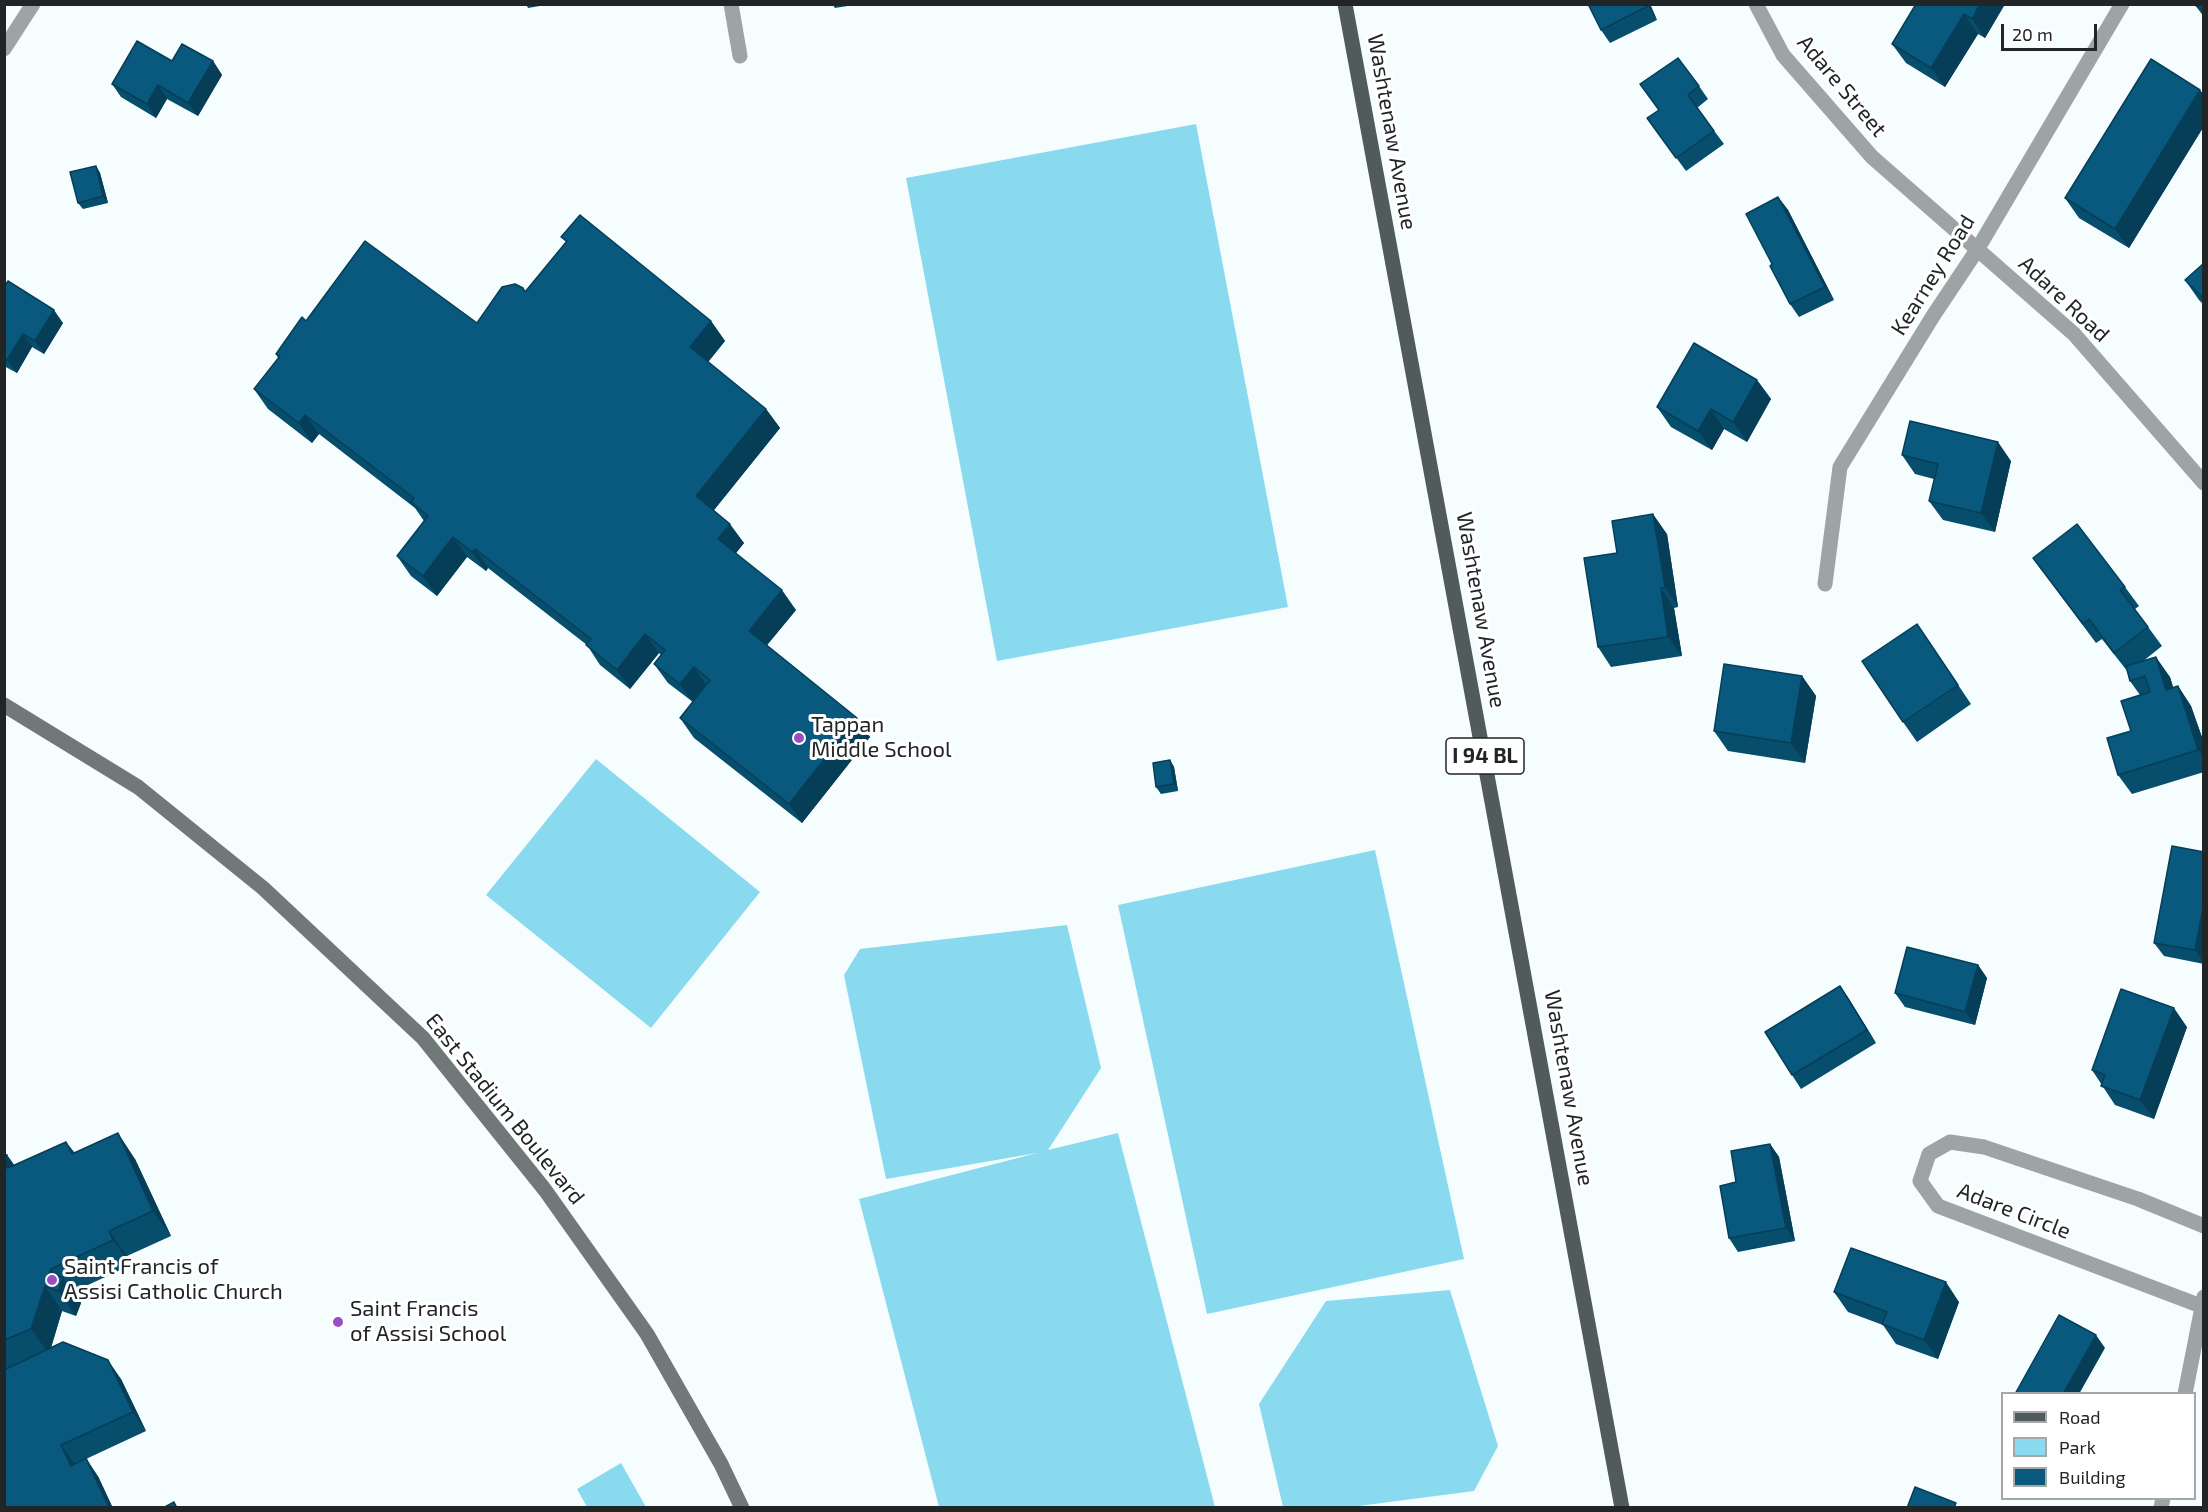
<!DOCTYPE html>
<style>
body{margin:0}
#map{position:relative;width:2208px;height:1512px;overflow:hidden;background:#f6fdfe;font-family:"Exo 2",sans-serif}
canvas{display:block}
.frame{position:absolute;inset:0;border:6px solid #212526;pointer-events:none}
.legend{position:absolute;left:2001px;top:1392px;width:195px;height:108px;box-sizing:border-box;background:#fff;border:2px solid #a6a8a8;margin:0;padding:8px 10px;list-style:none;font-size:18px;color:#212526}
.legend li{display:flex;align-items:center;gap:12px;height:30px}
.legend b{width:30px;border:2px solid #a6a8a8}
.scale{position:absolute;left:2001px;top:24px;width:96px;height:27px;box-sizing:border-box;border:3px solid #212526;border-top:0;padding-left:8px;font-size:18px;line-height:21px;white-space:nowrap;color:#212526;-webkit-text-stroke:4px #fff;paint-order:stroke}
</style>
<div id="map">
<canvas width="2208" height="1512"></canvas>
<div class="frame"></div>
<ul class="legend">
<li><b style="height:8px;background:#525b5b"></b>Road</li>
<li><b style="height:16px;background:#89daee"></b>Park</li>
<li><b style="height:16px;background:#08597d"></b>Building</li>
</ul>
<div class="scale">20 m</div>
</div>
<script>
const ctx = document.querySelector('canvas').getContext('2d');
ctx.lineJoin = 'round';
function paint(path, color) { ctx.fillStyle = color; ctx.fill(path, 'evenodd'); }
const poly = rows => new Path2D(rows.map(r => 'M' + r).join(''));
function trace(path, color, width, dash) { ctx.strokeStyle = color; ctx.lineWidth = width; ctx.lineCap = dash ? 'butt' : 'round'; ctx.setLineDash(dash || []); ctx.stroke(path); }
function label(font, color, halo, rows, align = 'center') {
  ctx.font = font + ' "Exo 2",sans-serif'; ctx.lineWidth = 6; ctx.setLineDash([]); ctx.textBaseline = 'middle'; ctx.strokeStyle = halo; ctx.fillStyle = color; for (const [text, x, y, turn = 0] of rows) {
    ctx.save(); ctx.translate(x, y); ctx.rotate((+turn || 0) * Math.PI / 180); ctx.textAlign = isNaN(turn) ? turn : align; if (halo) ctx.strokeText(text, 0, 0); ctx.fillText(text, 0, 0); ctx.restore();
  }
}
const green = poly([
 [1196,124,1288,607,997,661,906,178],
 [596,759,760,892,651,1028,486,895],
 [1375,850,1464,1259,1207,1314,1118,905],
 [1067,925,1101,1068,1048,1150,1118,1133,1215,1507,939,1507,859,1199,1037,1153,886,1179,844,975,860,949],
 [1450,1290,1498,1446,1474,1491,1351,1507,1283,1507,1259,1404,1326,1301],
 [621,1463,646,1507,587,1507,577,1489]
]);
const minor = poly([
 [731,4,740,56],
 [1756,4,1783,55,1872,157,2074,334,2204,483],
 [4,49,33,4],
 [1825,584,1840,467,1933,316,1977,250,2122,4],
 [2201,1306,1938,1206,1920,1181,1929,1154,1950,1142,1984,1147,2138,1199,2204,1226],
 [2185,1394,2204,1297],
 [2161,1508,2163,1498]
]);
const secondary = poly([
 [4,705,138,787,263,888,423,1038,545,1190,647,1334,721,1464,742,1508]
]);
const primary = poly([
 [1345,4,1622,1508]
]);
const wall = poly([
 [526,4,551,4,528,8],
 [832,4,860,4,835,8],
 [1650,4,1657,20,1610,43,1601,30],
 [1916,4,2005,4,1985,38,1978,34,1945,87,1906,63,1892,44],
 [2204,4,2204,17,2195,5],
 [172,61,213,61,222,75,198,116,167,99,156,118,121,97,112,84],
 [1699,86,1708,99,1697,108,1724,144,1686,171,1647,118],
 [2204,95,2204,126,2129,248,2079,218,2065,198],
 [96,166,100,173,108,203,83,209,78,203],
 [1778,197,1788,210,1834,300,1799,317,1790,304,1772,264],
 [561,237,711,321,725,341,708,362,766,409,780,428,714,510,744,543,736,553,796,610,767,645,857,718,870,737,802,823,694,738,680,718,693,702,668,683,654,664,661,655,659,653,630,689,600,665,587,645,488,568,486,571,467,557,437,596,411,576,397,556,424,521,415,508,319,434,312,443,268,409,254,389,278,358,276,354,306,321,477,323,526,292,566,242],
 [2204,263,2204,305,2199,300,2185,280],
 [4,287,63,323,44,354,32,347,17,373,4,366],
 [1757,380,1771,399,1747,442,1724,429,1712,450,1671,427,1657,407],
 [1902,455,2011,461,1995,532,1943,520,1929,501,1934,479,1915,474],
 [1667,534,1678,607,1674,608,1682,656,1611,667,1598,647,1617,553],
 [2033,558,2125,587,2139,606,2135,609,2162,646,2142,662,2170,677,2173,688,2178,686,2191,706,2204,743,2204,772,2132,794,2118,775,2140,695,2130,681,2128,672,2102,639,2096,643],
 [1917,624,1971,704,1917,742,1903,722],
 [1802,676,1816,696,1805,763,1728,751,1714,731],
 [1170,760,1174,767,1178,791,1161,794,1156,787],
 [2204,852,2204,964,2164,956,2154,943],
 [1978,965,1987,978,1975,1025,1905,1007,1895,993],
 [1840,986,1849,999,1876,1043,1801,1089,1792,1075],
 [2187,1027,2154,1119,2115,1105,2092,1070],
 [66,1142,75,1153,135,1159,171,1236,127,1256,131,1265,73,1292,81,1303,76,1316,62,1311,51,1348,121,1379,146,1431,86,1459,99,1478,4,1508,4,1154,7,1155,14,1165],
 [1770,1144,1779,1157,1795,1241,1738,1252,1729,1238,1736,1182],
 [1834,1292,1959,1302,1938,1359,1896,1344,1883,1325,1848,1312]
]);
const shadedWall = poly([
 [1647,4,1650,4,1657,20],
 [1980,4,2005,4,1985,38,1972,19],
 [1964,14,1978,34,1945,87,1931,68],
 [213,61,222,75,198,116,188,103],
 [158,85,167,99,156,118,147,104],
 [2200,90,2204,95,2204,126,2129,248,2115,229],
 [96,166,100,173,108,203,103,196],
 [1778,197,1788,210,1834,300,1825,287],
 [54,310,63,323,44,354,35,341],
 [711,321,725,341,704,367,690,347],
 [23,334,32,347,17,373,7,360],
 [1757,380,1771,399,1747,442,1733,422],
 [766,409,780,428,710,515,696,496],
 [1711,409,1724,429,1712,450,1698,431],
 [305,415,319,434,312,443,299,423],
 [1998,442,2011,461,1995,532,1981,513],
 [1653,514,1667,534,1678,607,1665,587],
 [730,524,744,543,732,558,718,539],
 [453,537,467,557,437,596,423,576],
 [475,549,488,568,486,571,472,552],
 [1661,588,1674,608,1682,656,1668,637],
 [782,590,796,610,763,650,749,631],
 [645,634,659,653,630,689,617,670],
 [2156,657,2170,677,2180,709,2166,690],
 [694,667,707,687,694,704,680,684],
 [1802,676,1816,696,1805,763,1791,743],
 [2178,686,2191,706,2204,743,2204,757,2198,750],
 [857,718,870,737,802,823,789,804],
 [1170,760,1174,767,1178,791,1174,784],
 [2204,903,2204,963,2195,950],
 [1978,965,1987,978,1975,1025,1965,1012],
 [1840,986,1849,999,1876,1043,1867,1030],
 [2174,1008,2187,1027,2154,1119,2140,1100],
 [118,1133,135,1159,171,1236,153,1211],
 [1770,1144,1779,1157,1795,1241,1786,1228],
 [7,1155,25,1180,4,1169,4,1164],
 [109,1231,127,1256,131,1265,113,1240],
 [51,1269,61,1283,63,1278,81,1303,76,1316,58,1291,49,1273],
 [1946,1282,1959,1302,1938,1359,1924,1340],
 [45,1286,62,1311,49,1354,31,1329],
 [2096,1335,2105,1348,2079,1394,2063,1394],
 [108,1360,121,1379,146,1431,133,1412],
 [61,1445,75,1464,71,1466],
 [86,1458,99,1478,113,1508,109,1508]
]);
const building = poly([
 [1588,4,1647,4,1648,6,1601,30,1588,4],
 [1916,4,1980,4,1972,19,1964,14,1931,68,1892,44,1916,4],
 [2204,4,2204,10,2195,5,2195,4,2204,4],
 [137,41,172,61,182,44,213,61,188,103,158,85,147,104,112,84,137,41],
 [1678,58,1699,86,1688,95,1714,131,1676,158,1647,118,1659,110,1640,84,1678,58],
 [2151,59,2200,90,2115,229,2065,198,2151,59],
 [96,166,103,196,78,203,70,172,96,166],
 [1778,197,1825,287,1790,304,1770,266,1772,264,1746,214,1778,197],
 [580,215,711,321,690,347,766,409,696,496,730,524,718,539,782,590,749,631,857,718,789,804,680,718,710,680,694,667,680,684,654,664,665,650,645,634,617,670,586,645,591,639,475,549,472,552,453,537,423,576,397,556,428,516,411,502,414,498,305,415,299,423,254,389,280,356,276,354,302,317,306,321,365,241,477,323,502,287,515,284,523,288,525,292,567,241,561,237,580,215],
 [2204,263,2204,299,2185,280,2204,263],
 [8,281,54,310,35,341,23,334,7,360,4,358,4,287,8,281],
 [1694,343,1757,380,1733,422,1711,409,1698,431,1657,407,1694,343],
 [1910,421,1998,442,1981,513,1929,501,1938,464,1902,455,1910,421],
 [1653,514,1665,587,1661,588,1668,637,1598,647,1584,558,1617,553,1612,521,1653,514],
 [2077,524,2125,587,2120,590,2148,627,2114,653,2089,619,2083,624,2033,558,2077,524],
 [1917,624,1958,685,1903,722,1862,661,1917,624],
 [2156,657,2166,690,2178,686,2198,750,2118,775,2107,738,2131,731,2121,701,2150,692,2145,676,2130,681,2126,666,2156,657],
 [1724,664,1802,676,1791,743,1714,731,1724,664],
 [1170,760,1174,784,1156,787,1153,763,1170,760],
 [2172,846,2204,852,2204,903,2195,950,2154,943,2172,846],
 [1907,947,1978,965,1965,1012,1895,993,1907,947],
 [1840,986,1867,1030,1792,1075,1765,1032,1840,986],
 [2121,989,2174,1008,2140,1100,2101,1086,2105,1075,2092,1070,2121,989],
 [118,1133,153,1211,109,1231,113,1240,51,1269,49,1273,63,1278,58,1291,45,1286,31,1329,4,1340,4,1167,8,1168,66,1142,72,1154,118,1133],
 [1770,1144,1786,1228,1729,1238,1720,1186,1736,1182,1731,1151,1770,1144],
 [4,1154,7,1155,4,1164,4,1154],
 [1851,1248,1946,1282,1924,1340,1882,1324,1887,1312,1834,1292,1851,1248],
 [2059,1315,2096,1335,2063,1394,2015,1394,2059,1315],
 [63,1342,108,1360,133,1412,61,1445,71,1466,86,1458,109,1508,4,1508,4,1370,63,1342],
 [1915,1487,1956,1503,1954,1508,1907,1508,1915,1487],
 [174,1502,177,1508,163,1508,174,1502]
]);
const markers = [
 [799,738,6,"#9a4ec0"],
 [52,1280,6,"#9a4ec0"],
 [338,1322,6,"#9a4ec0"]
];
const shields = [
 [1485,756,78]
];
const shieldNames = [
 ["I 94 BL",1485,756]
];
const streetNames = [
 ["Adare Street",1842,86,50],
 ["Washtenaw Avenue",1392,132,80],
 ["Kearney Road",1933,275,-58],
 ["Adare Road",2064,299,43],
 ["Washtenaw Avenue",1481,610,80],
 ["Washtenaw Avenue",1569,1088,80],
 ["East Stadium Boulevard",505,1109,51],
 ["Adare Circle",2014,1211,21]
];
const poiNames = [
 ["Tappan",811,725],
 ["Middle School",811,750],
 ["Saint Francis of",64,1267],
 ["Assisi Catholic Church",64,1292],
 ["Saint Francis",350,1309],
 ["of Assisi School",350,1334]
];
paint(green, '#89daee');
trace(minor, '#9ea3a3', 15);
trace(secondary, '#717878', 15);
trace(primary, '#525b5b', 15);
paint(wall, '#074d6c');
paint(shadedWall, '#063e58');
paint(building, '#08597d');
trace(building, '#063e58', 1.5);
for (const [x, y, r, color] of markers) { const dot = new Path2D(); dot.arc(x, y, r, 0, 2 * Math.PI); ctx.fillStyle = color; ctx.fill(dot); trace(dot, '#fff', 2); }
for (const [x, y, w] of shields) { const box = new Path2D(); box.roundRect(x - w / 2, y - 18, w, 36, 4.5); ctx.fillStyle = '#fff'; ctx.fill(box); trace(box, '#212526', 1.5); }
label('bold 21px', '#212526', null, shieldNames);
label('22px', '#212526', '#fff', streetNames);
label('22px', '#212526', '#fff', poiNames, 'left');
</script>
